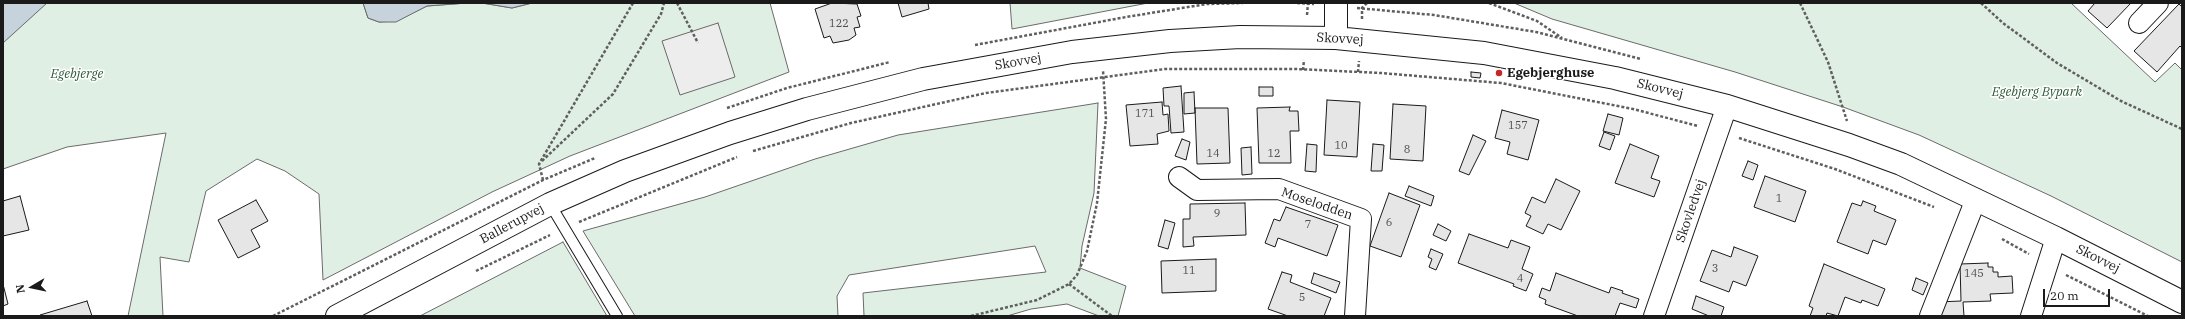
<!DOCTYPE html>
<style>
body{margin:0}
#map{position:relative;width:2185px;height:319px;overflow:hidden;background:#fff;font-family:"IBM Plex Serif",serif}
canvas{display:block}
.frame{position:absolute;inset:0;border:4px solid #1a1a1a;pointer-events:none}
.north{position:absolute;left:12px;top:267px;width:40px;height:40px;-webkit-text-stroke:3px #fff;paint-order:stroke;rotate:261deg;font-size:11px;font-weight:700;line-height:16px;text-align:center;color:#1a1a1a}
.north::after{content:'';display:block;margin:auto;width:14px;height:18px;background:#1a1a1a;clip-path:polygon(50% 0,100% 100%,50% 72%,0 100%)}
.scale{position:absolute;left:2043px;top:289px;width:67px;height:18px;box-sizing:border-box;border:2px solid #1a1a1a;border-top:0;padding-left:5px;font-size:12px;line-height:14px;white-space:nowrap;color:#1a1a1a;-webkit-text-stroke:3px #fff;paint-order:stroke}
</style>
<div id="map">
<canvas width="2185" height="319"></canvas>
<div class="frame"></div>
<div class="north">N</div>
<div class="scale">20 m</div>
</div>
<script>
const ctx = document.querySelector('canvas').getContext('2d');
ctx.lineJoin = 'round';
function paint(path, color) { ctx.fillStyle = color; ctx.fill(path, 'evenodd'); }
const poly = rows => new Path2D(rows.map(r => 'M' + r).join(''));
function trace(path, color, width, dash) { ctx.strokeStyle = color; ctx.lineWidth = width; ctx.lineCap = dash ? 'butt' : 'round'; ctx.setLineDash(dash || []); ctx.stroke(path); }
function label(font, color, halo, rows, align = 'center') {
  ctx.font = font + ' "IBM Plex Serif",serif'; ctx.lineWidth = 3; ctx.setLineDash([]); ctx.textBaseline = 'middle'; ctx.strokeStyle = halo; ctx.fillStyle = color; for (const [text, x, y, turn = 0] of rows) {
    ctx.save(); ctx.translate(x, y); ctx.rotate((+turn || 0) * Math.PI / 180); ctx.textAlign = isNaN(turn) ? turn : align; if (halo) ctx.strokeText(text, 0, 0); ctx.fillText(text, 0, 0); ctx.restore();
  }
}
const green = poly([
 [3,3,363,3,368,18,379,22,396,21,427,6,467,3,482,3,512,8,532,3,770,3,789,72,570,156,492,192,323,280,319,194,285,171,257,159,206,191,189,262,160,257,163,316,128,316,166,133,67,147,3,169,3,3],
 [1010,3,1148,3,1012,29,1010,3],
 [1514,3,2071,3,2155,82,2175,63,2182,70,2182,262,2051,196,1919,135,1843,107,1735,72,1552,19,1514,3],
 [1098,103,1094,193,1082,246,1080,268,1126,286,1118,316,1099,316,1067,304,1031,309,1007,316,864,316,863,293,1046,272,1035,246,849,275,837,296,838,316,635,316,583,231,705,197,815,159,898,135,1098,103],
 [563,242,607,316,420,316,563,242]
]);
const parking = poly([
 [718,23,735,77,680,95,662,41,718,23]
]);
const water = poly([
 [3,3,47,3,3,43,3,3],
 [363,3,467,3,427,6,396,22,379,22,368,18,363,3],
 [482,3,532,3,512,8,482,3]
]);
const building = poly([
 [832,3,857,4,861,16,857,17,860,27,854,28,856,35,849,40,833,43,830,36,824,38,815,9,832,3],
 [898,3,928,3,929,9,902,17,898,3],
 [2095,3,2131,3,2107,28,2088,11,2095,3],
 [2179,4,2182,7,2182,48,2180,46,2157,72,2134,51,2179,4],
 [1471,72,1481,73,1480,78,1471,77,1471,72],
 [1181,86,1184,132,1171,133,1169,106,1164,106,1163,88,1181,86],
 [1259,87,1273,87,1273,96,1259,96,1259,87],
 [1194,92,1195,113,1184,114,1184,93,1194,92],
 [1327,100,1360,102,1357,157,1324,155,1327,100],
 [1162,102,1163,115,1168,114,1169,131,1157,134,1158,144,1130,146,1126,105,1162,102],
 [1393,104,1426,106,1423,161,1390,159,1393,104],
 [1290,107,1289,111,1298,111,1299,131,1290,131,1291,163,1259,163,1257,108,1290,107],
 [1195,108,1228,108,1230,163,1197,164,1195,108],
 [1502,110,1539,120,1528,160,1507,154,1510,142,1495,138,1502,110],
 [1608,114,1623,118,1619,135,1603,131,1608,114],
 [1604,132,1615,136,1610,150,1599,146,1604,132],
 [1473,135,1486,141,1469,175,1459,171,1473,135],
 [1182,139,1190,142,1186,160,1175,156,1182,139],
 [1307,144,1317,145,1316,172,1305,171,1307,144],
 [1373,144,1384,145,1382,171,1371,171,1373,144],
 [1630,144,1659,156,1651,178,1660,181,1654,197,1615,183,1630,144],
 [1251,147,1252,174,1242,175,1241,148,1251,147],
 [1748,161,1758,165,1753,180,1742,176,1748,161],
 [1765,176,1806,191,1795,222,1754,207,1765,176],
 [1556,179,1580,191,1561,230,1548,224,1543,234,1526,226,1531,216,1525,213,1532,197,1545,203,1556,179],
 [1409,186,1434,196,1431,206,1405,196,1409,186],
 [1389,193,1420,205,1401,257,1370,246,1389,193],
 [20,196,29,230,3,236,3,201,20,196],
 [256,200,268,221,251,230,260,247,238,258,218,220,256,200],
 [1863,201,1876,206,1874,211,1896,220,1886,245,1873,240,1868,254,1837,242,1852,203,1861,206,1863,201],
 [1245,203,1246,235,1193,237,1194,246,1183,247,1183,219,1190,219,1190,204,1245,203],
 [1286,207,1338,225,1327,256,1278,238,1275,247,1265,243,1274,219,1280,221,1286,207],
 [1165,220,1175,223,1168,249,1158,246,1165,220],
 [1438,224,1451,231,1446,241,1433,235,1438,224],
 [1469,234,1508,248,1511,240,1530,247,1522,269,1533,274,1526,291,1513,286,1514,284,1458,263,1469,234],
 [1734,247,1758,256,1746,286,1733,281,1729,292,1700,281,1712,250,1731,257,1734,247],
 [1431,249,1443,254,1436,270,1429,267,1432,259,1428,257,1431,249],
 [1216,259,1216,291,1162,293,1161,261,1216,259],
 [1988,263,1988,267,1993,267,1993,272,1998,272,1998,277,2012,276,2013,293,1990,294,1991,301,1963,302,1964,316,1938,316,1938,302,1961,301,1960,264,1988,263],
 [1824,264,1885,289,1878,306,1862,300,1861,303,1845,297,1838,316,1827,313,1826,316,1810,316,1813,308,1809,306,1824,264],
 [1282,272,1292,275,1290,282,1331,298,1324,316,1288,316,1268,309,1282,272],
 [1314,273,1340,282,1336,293,1311,283,1314,273],
 [1556,273,1609,293,1611,287,1623,291,1622,293,1639,299,1636,308,1620,303,1615,316,1578,316,1545,304,1546,300,1539,297,1542,288,1550,291,1556,273],
 [1916,278,1928,283,1923,295,1912,290,1916,278],
 [4,288,8,304,3,306,3,289,4,288],
 [1696,296,1724,307,1721,316,1709,316,1692,309,1696,296],
 [87,301,92,316,40,316,40,315,87,301]
]);
const path = poly([
 [677,3,698,43],
 [1297,3,1314,4],
 [1489,3,1537,21,1562,38],
 [1800,3,1828,62,1847,121],
 [1981,3,2003,23,2057,63,2121,101,2182,129],
 [1357,8,1434,15,1536,32,1641,59],
 [1307,15,1308,3],
 [1362,19,1362,8,1367,3],
 [975,45,1126,17,1207,4,1243,3],
 [1303,70,1304,60],
 [1358,72,1359,61],
 [727,108,787,88,890,62],
 [1739,138,1835,169,1934,207],
 [753,151,851,123,986,93,1165,69,1296,69,1381,73,1501,83,1633,109,1698,126],
 [542,161,613,94,661,14,664,3],
 [543,180,539,164,633,3],
 [579,222,737,157],
 [2002,239,2029,254],
 [476,271,550,235],
 [2066,275,2148,316],
 [1069,284,1112,316],
 [273,316,543,180,595,158],
 [971,316,1037,300,1069,284,1077,275,1087,251,1097,203,1106,119,1103,70]
]);
const service = poly([
 [550,204,617,316]
]);
const minor = poly([
 [2139,23,2158,3],
 [1179,177,1197,190,1279,189,1361,219,1355,316],
 [1654,316,1727,106],
 [1930,316,1976,199],
 [2031,316,2056,238]
]);
const tertiary = poly([
 [1336,3,1336,38],
 [337,316,550,204,625,171,730,133,807,109,923,79,1072,52,1170,41,1240,37,1336,38,1484,53,1615,78,1727,106,1849,145,1901,164,2056,238,2182,302]
]);
const markers = [
 [1499,73,4,"#c62828"]
];
const numberNames = [
 ["122",839,24],
 ["171",1145,114],
 ["157",1518,126],
 ["10",1341,146],
 ["8",1407,150],
 ["14",1213,154],
 ["12",1274,154],
 ["1",1779,199],
 ["9",1217,214],
 ["6",1389,223],
 ["7",1308,225],
 ["3",1715,269],
 ["11",1189,271],
 ["145",1974,274],
 ["4",1520,279],
 ["5",1302,298]
];
const streetNames = [
 ["Skovvej",1340,39,3],
 ["Skovvej",1018,62,-10],
 ["Skovvej",1660,89,14],
 ["Moselodden",1317,204,19],
 ["Skovledvej",1691,211,-71],
 ["Ballerupvej",512,224,-28],
 ["Skovvej",2098,259,27]
];
const poiNames = [
 ["Egebjerghuse",1507,73]
];
const parkNames = [
 ["Egebjerge",77,74],
 ["Egebjerg Bypark",2037,92]
];
paint(green, '#e0efe3');
trace(green, '#6a6a6a', 1);
paint(parking, '#ededed');
trace(parking, '#6a6a6a', 1);
paint(water, '#c6d2dc');
trace(water, '#6a6a6a', 1);
paint(building, '#e6e6e6');
trace(building, '#1a1a1a', 1);
trace(service, '#1a1a1a', 12);
trace(minor, '#1a1a1a', 22);
trace(tertiary, '#1a1a1a', 24);
trace(path, '#5f5f5f', 2.5, [3, 2]);
trace(service, '#fff', 10);
trace(minor, '#fff', 20);
trace(tertiary, '#fff', 22);
for (const [x, y, r, color] of markers) { const dot = new Path2D(); dot.arc(x, y, r, 0, 2 * Math.PI); ctx.fillStyle = color; ctx.fill(dot); trace(dot, '#fff', 1.5); }
label('11px', '#4d4d4d', null, numberNames);
label('13px', '#1a1a1a', '#fff', streetNames);
label('bold 13px', '#1a1a1a', '#fff', poiNames, 'left');
label('italic 13px', '#2b5a34', '#fff', parkNames);
</script>
